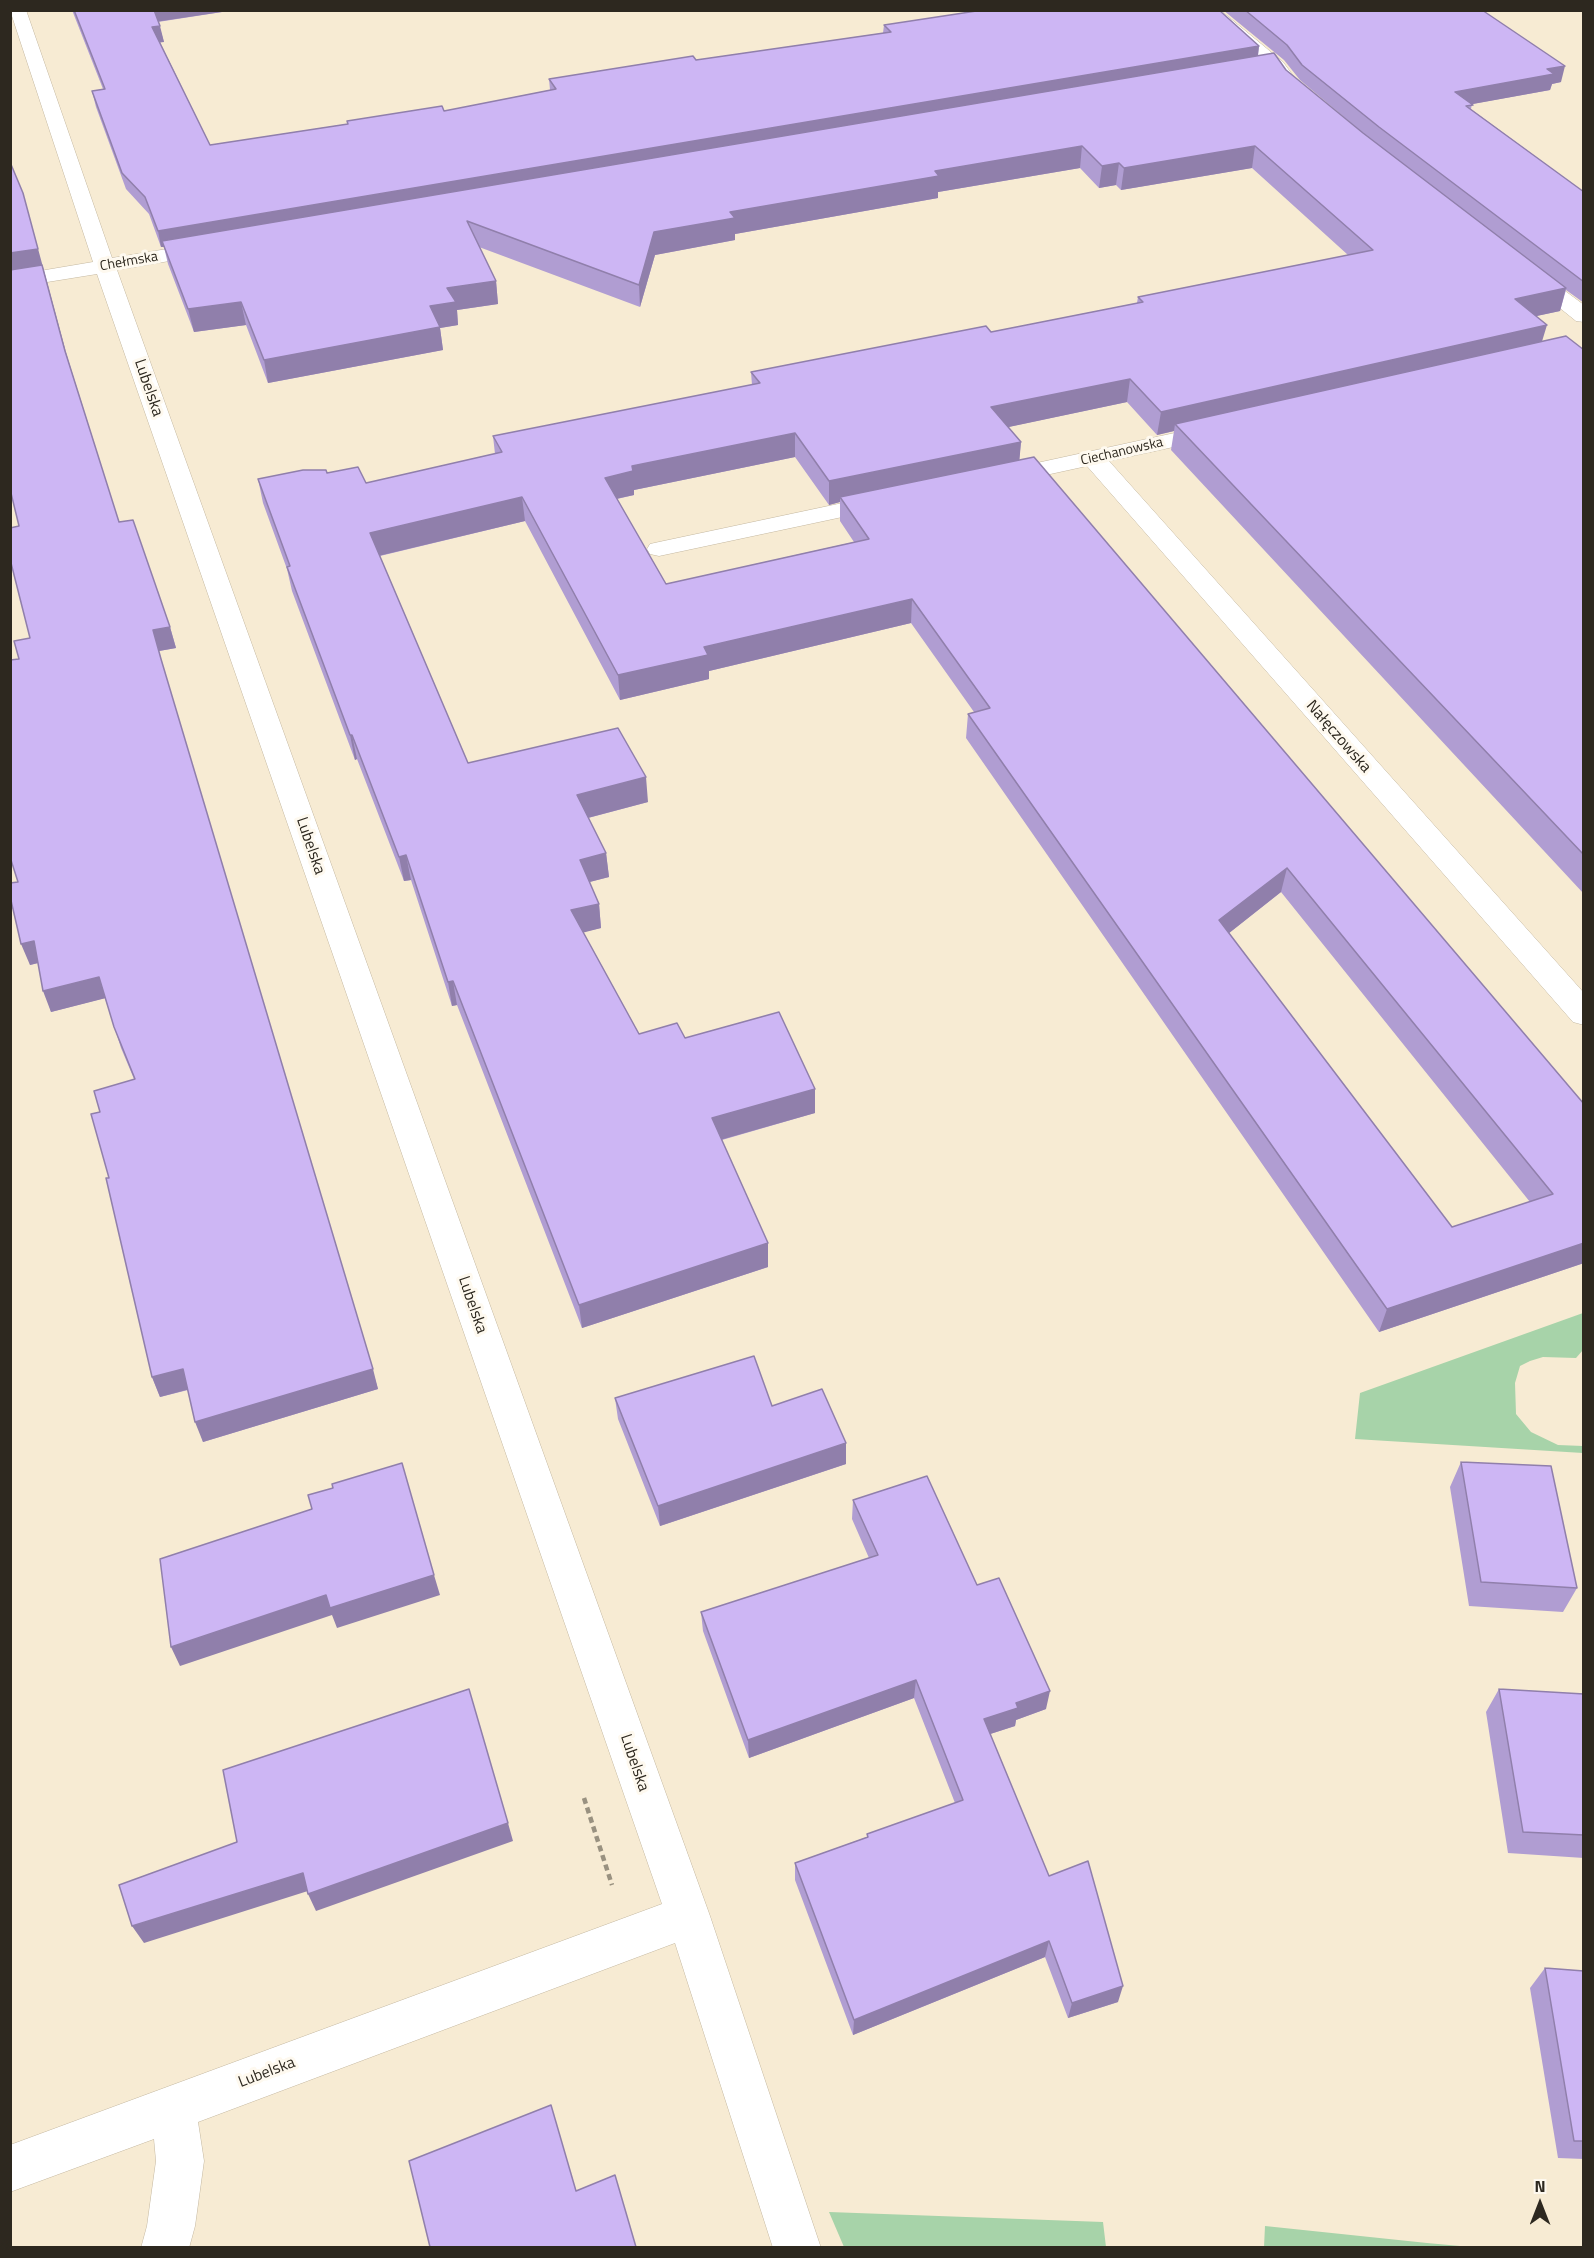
<!DOCTYPE html>
<meta charset="utf-8">
<style>
body{margin:0}
#map{position:relative;width:1594px;height:2258px;overflow:hidden;background:#f7ebd3;font-family:"Titillium Web",sans-serif}
canvas{display:block}
.frame{position:absolute;inset:0;border:12px solid #2d281f;pointer-events:none}
.north{position:absolute;left:1510px;top:2174px;width:60px;height:60px;-webkit-text-stroke:4px #fef9ef;paint-order:stroke;rotate:0deg;font-size:16px;font-weight:700;line-height:24px;text-align:center;color:#2d281f}
.north::after{content:'';display:block;margin:auto;width:21px;height:27px;background:#2d281f;clip-path:polygon(50% 0,100% 100%,50% 72%,0 100%)}
</style>
<div id="map">
<canvas width="1594" height="2258"></canvas>
<div class="frame"></div>
<div class="north">N</div>
</div>
<script>
const ctx = document.querySelector('canvas').getContext('2d');
ctx.lineJoin = 'round';
function paint(path, color) { ctx.fillStyle = color; ctx.fill(path, 'evenodd'); }
const poly = rows => new Path2D(rows.map(r => 'M' + r).join(''));
function trace(path, color, width, dash) { ctx.strokeStyle = color; ctx.lineWidth = width; ctx.lineCap = dash ? 'butt' : 'round'; ctx.setLineDash(dash || []); ctx.stroke(path); }
function label(font, color, halo, rows, align = 'center') {
  ctx.font = font + ' "Titillium Web",sans-serif'; ctx.lineWidth = 6; ctx.setLineDash([]); ctx.textBaseline = 'middle'; ctx.strokeStyle = halo; ctx.fillStyle = color; for (const [text, x, y, turn = 0] of rows) {
    ctx.save(); ctx.translate(x, y); ctx.rotate((+turn || 0) * Math.PI / 180); ctx.textAlign = isNaN(turn) ? turn : align; if (halo) ctx.strokeText(text, 0, 0); ctx.fillText(text, 0, 0); ctx.restore();
  }
}
const green = poly([
 [1583,1313,1583,1350,1576,1358,1543,1357,1530,1361,1520,1366,1515,1383,1516,1414,1531,1432,1558,1445,1583,1446,1583,1453,1355,1439,1360,1393],
 [829,2212,1103,2222,1106,2247,844,2247],
 [1265,2226,1427,2243,1471,2247,1264,2247]
]);
const path = poly([
 [584,1798,612,1885]
]);
const street = poly([
 [10,10,26,10,112,258,210,242,217,244,220,248,217,252,210,254,117,270,710,1916,821,2248,773,2248,675,1943,198,2122,204,2161,195,2226,189,2248,141,2248,147,2226,156,2161,154,2139,10,2192,10,2145,662,1904,97,274,10,288,10,276,93,262,10,10],
 [1201,10,1220,10,1283,62,1302,88,1300,92,1286,92,1271,70,1201,10],
 [1527,266,1534,268,1584,305,1584,322,1576,321,1520,276,1516,272,1520,268,1527,266],
 [1216,424,1224,426,1228,431,1224,436,1109,461,1584,993,1584,1025,1573,1022,1087,466,1000,485,992,483,988,478,992,473,1000,471,1216,424],
 [885,494,894,496,897,501,894,506,659,556,650,554,647,549,650,544,659,542,885,494]
]);
const wall = poly([
 [72,10,235,10,158,22,164,42,160,42,210,145,347,124,347,121,444,111,550,90,549,79,696,60,883,33,884,25,1259,46,1258,56,1286,70,1363,133,1300,80,1284,60,1223,10,1482,10,1561,82,1552,84,1550,90,1472,104,1471,109,1584,192,1584,303,1566,290,1560,311,1536,316,1542,341,1584,350,1584,894,1171,450,1174,431,1157,435,1127,402,1008,427,1021,442,1019,460,1584,1104,1584,1263,1379,1332,966,738,968,714,974,712,911,623,709,671,709,679,620,700,525,521,380,556,468,763,648,802,588,818,606,853,609,877,589,882,599,904,601,928,583,932,639,1034,685,1038,815,1089,815,1113,722,1140,768,1267,582,1328,457,1005,452,1006,411,880,404,881,357,759,355,760,292,591,287,569,263,503,258,479,327,473,366,483,495,454,493,436,752,385,751,372,991,332,1137,303,1138,297,1348,255,1252,168,1121,190,1116,185,1099,188,1080,168,938,192,938,198,735,234,735,240,655,255,640,307,479,247,496,281,498,304,457,310,458,325,440,328,443,350,268,383,246,325,194,332,168,264,164,247,161,247,149,214,126,189,96,107,92,91,103,89],
 [795,457,829,505,840,502,840,521,854,542,666,584,617,499,634,495,634,490],
 [1281,892,1530,1202,1452,1227,1229,933],
 [67,356,119,522,170,627,176,648,159,651,164,669,378,1389,203,1442,188,1390,160,1397,152,1377,109,1178,100,1112,134,1079,121,1048,105,998,51,1012,38,963,30,965,18,882,19,659,30,638,19,526],
 [615,1398,772,1406,846,1464,660,1526,618,1419],
 [1461,1462,1577,1588,1563,1612,1469,1606,1450,1487],
 [853,1500,977,1585,1046,1709,1016,1720,1015,1726,990,1734,1049,1876,1118,2002,1068,2018,1045,1957,853,2035,795,1880,795,1863,867,1837,867,1834,955,1803,914,1698,749,1758,703,1631,701,1612,869,1558,852,1519],
 [1499,1689,1584,1694,1584,1858,1508,1853,1486,1712],
 [1545,1968,1584,1971,1584,2159,1558,2158,1530,1988]
]);
const shadedWall = poly([
 [153,10,235,10,155,22],
 [160,26,164,42,156,43,152,27],
 [1259,46,1257,62,162,241,164,247,161,247,158,231],
 [1565,66,1561,82,1552,84,1550,90,1451,108,1455,92,1547,69],
 [1082,146,1080,168,938,192,938,198,735,234,735,240,655,255,640,307,639,285,654,232,730,212,935,171],
 [1255,146,1252,168,1121,190,1124,168],
 [1119,163,1116,185,1099,188,1102,166],
 [23,193,71,371,10,274,10,253],
 [496,281,498,304,457,310,458,325,440,328,443,350,268,383,264,360,430,306,447,288],
 [1566,288,1560,311,1509,322,1515,299],
 [241,302,246,325,194,332,188,309],
 [1547,325,1540,348,1175,424,1174,431,1157,435,1161,412],
 [1130,379,1127,402,990,431,991,407],
 [795,433,795,457,634,490,634,495,606,501,605,478,632,466],
 [1021,442,1019,465,840,497,840,502,829,505,829,481],
 [522,497,525,521,374,557,370,533],
 [912,599,911,623,709,671,709,679,620,700,618,675,704,647],
 [170,627,176,648,159,651,153,630],
 [350,735,352,735,357,759,355,760],
 [646,777,648,802,580,820,577,795],
 [606,853,609,877,582,884,580,860],
 [406,855,411,880,404,881,399,857],
 [1287,868,1281,892,1214,945,1219,920],
 [599,904,601,928,574,935,571,910],
 [34,941,42,962,30,965,21,944],
 [99,977,106,998,51,1012,43,991],
 [453,981,457,1005,452,1006,448,982],
 [815,1089,815,1113,713,1142,712,1118],
 [768,1243,768,1267,582,1328,579,1305],
 [1584,1243,1584,1263,1379,1332,1387,1309],
 [183,1369,190,1389,160,1397,152,1377],
 [373,1369,378,1389,203,1442,195,1422],
 [846,1443,846,1464,660,1526,658,1506],
 [434,1575,440,1595,337,1628,332,1615,180,1666,171,1647,326,1595],
 [916,1680,914,1698,749,1758,748,1740],
 [1050,1691,1046,1709,1016,1720,1015,1726,981,1737,984,1719,1016,1703],
 [508,1823,513,1841,316,1911,308,1894],
 [303,1873,311,1890,144,1943,132,1926],
 [1049,1941,1045,1957,853,2035,854,2020],
 [1123,1986,1118,2002,1068,2018,1072,2003]
]);
const building = poly([
 [74,10,154,10,160,26,152,27,210,145,348,124,347,121,442,106,444,111,556,89,549,79,693,56,696,60,891,32,884,25,983,10,1219,10,1259,46,158,231,145,197,122,173,92,91,105,89,74,10],
 [1245,10,1482,10,1565,66,1547,69,1554,74,1455,92,1473,105,1466,106,1584,192,1584,282,1379,127,1302,65,1287,45,1245,10],
 [1274,53,1286,70,1363,133,1566,288,1515,299,1547,325,1161,412,1130,379,991,407,1021,442,829,481,795,433,632,466,633,471,605,478,666,584,869,539,840,497,1034,457,1584,1104,1584,1243,1387,1309,968,714,990,708,912,599,704,647,708,655,618,675,522,497,370,533,468,763,618,728,646,777,577,795,606,853,580,860,599,904,571,910,639,1034,677,1023,685,1038,779,1012,815,1089,712,1118,768,1243,579,1305,453,981,448,982,406,855,399,857,352,735,350,735,287,567,290,566,258,479,303,470,326,470,327,473,358,467,366,483,502,452,493,436,760,383,751,372,986,326,991,332,1143,302,1138,297,1373,250,1255,146,1124,168,1119,163,1102,166,1082,146,935,171,939,176,730,212,735,218,654,232,639,285,467,221,496,281,447,288,456,302,430,306,440,327,264,360,241,302,188,309,162,241,1274,53],
 [1287,868,1553,1194,1452,1227,1219,920,1287,868],
 [10,162,23,193,38,249,10,253,10,162],
 [42,265,65,351,119,522,133,520,170,627,153,630,161,659,373,1369,195,1422,183,1369,152,1377,106,1178,109,1178,91,1114,100,1112,94,1091,135,1079,114,1027,99,977,43,991,34,941,21,944,10,896,10,883,18,882,10,857,10,660,19,659,14,641,30,638,10,559,10,528,19,526,10,489,10,270,42,265],
 [1566,336,1584,350,1584,855,1175,424,1566,336],
 [754,1356,772,1406,822,1389,846,1443,658,1506,615,1398,754,1356],
 [1461,1462,1551,1466,1577,1588,1481,1582,1461,1462],
 [402,1463,434,1575,330,1608,326,1595,171,1647,160,1559,312,1509,308,1495,333,1488,332,1484,402,1463],
 [927,1476,977,1585,999,1578,1050,1691,1016,1703,1018,1708,984,1719,1049,1876,1088,1861,1123,1986,1072,2003,1049,1941,854,2020,795,1863,868,1837,867,1834,963,1800,916,1680,748,1740,701,1612,878,1555,853,1500,927,1476],
 [469,1689,508,1823,308,1894,303,1873,132,1926,119,1885,237,1842,223,1770,469,1689],
 [1499,1689,1584,1694,1584,1835,1523,1832,1499,1689],
 [1545,1968,1584,1971,1584,2141,1574,2141,1545,1968],
 [551,2105,576,2191,615,2175,636,2247,430,2247,409,2161,551,2105]
]);
const farStreetnames = [
 ["Chełmska",129,262,-10],
 ["Ciechanowska",1122,452,-13]
];
const streetNames = [
 ["Lubelska",148,388,71],
 ["Nałęczowska",1338,737,49],
 ["Lubelska",310,846,71],
 ["Lubelska",472,1305,71],
 ["Lubelska",634,1763,71],
 ["Lubelska",267,2073,-21]
];
paint(green, '#a7d3a9');
trace(street, '#c4b8a1', 1);
trace(path, '#999180', 4.5, [6, 4]);
paint(street, '#fff');
paint(wall, '#b09dd2');
paint(shadedWall, '#907fab');
paint(building, '#cdb6f4');
trace(building, '#907fab', 1.5);
label('14px', '#2d281f', '#fef9ef', farStreetnames);
label('16px', '#2d281f', '#fef9ef', streetNames);
</script>
